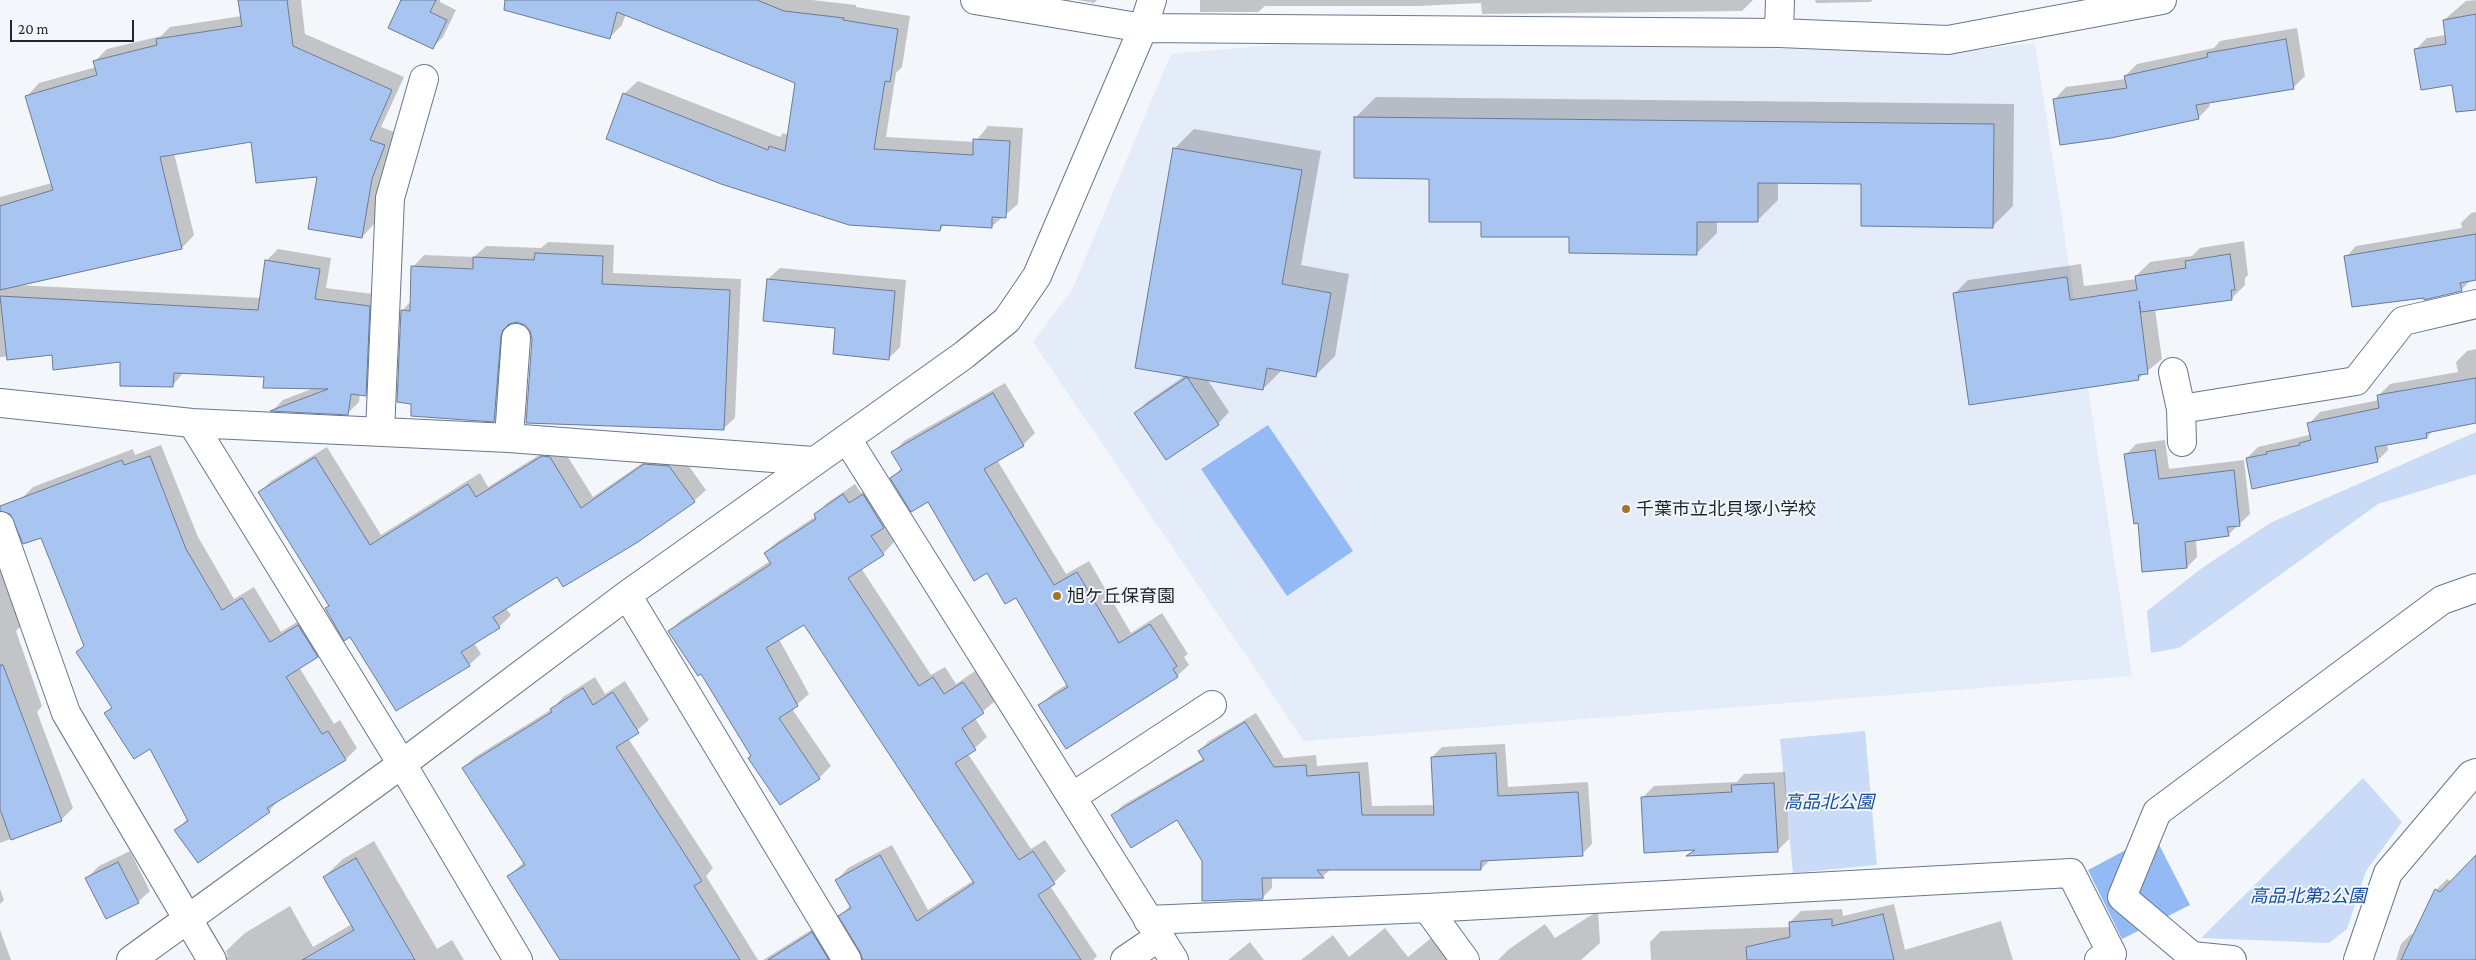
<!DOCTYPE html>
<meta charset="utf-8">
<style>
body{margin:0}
#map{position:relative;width:2476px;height:960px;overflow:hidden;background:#f3f6fb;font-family:"Crimson Pro",serif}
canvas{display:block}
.scale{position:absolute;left:10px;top:20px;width:124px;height:22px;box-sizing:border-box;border:2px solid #1f252e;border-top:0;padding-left:6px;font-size:15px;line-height:18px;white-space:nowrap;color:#1f252e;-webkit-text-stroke:4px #f3f6fb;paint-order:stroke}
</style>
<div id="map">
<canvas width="2476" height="960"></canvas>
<div class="scale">20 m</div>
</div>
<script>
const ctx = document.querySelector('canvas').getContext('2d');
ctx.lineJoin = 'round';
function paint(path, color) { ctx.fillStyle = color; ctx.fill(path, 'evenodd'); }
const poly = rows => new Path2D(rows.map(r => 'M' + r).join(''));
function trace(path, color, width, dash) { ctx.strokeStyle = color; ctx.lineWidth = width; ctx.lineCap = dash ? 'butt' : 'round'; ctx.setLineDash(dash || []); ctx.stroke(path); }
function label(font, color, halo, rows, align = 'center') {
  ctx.font = font + ' "Crimson Pro","Noto Sans JP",serif'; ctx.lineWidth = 4; ctx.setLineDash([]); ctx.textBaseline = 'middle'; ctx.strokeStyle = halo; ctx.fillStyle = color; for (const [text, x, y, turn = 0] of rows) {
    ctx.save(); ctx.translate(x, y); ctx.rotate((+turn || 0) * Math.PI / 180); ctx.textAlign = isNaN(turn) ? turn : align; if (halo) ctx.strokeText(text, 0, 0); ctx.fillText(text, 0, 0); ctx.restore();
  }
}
const built = poly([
 [1353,38,1951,53,2035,43,2132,676,1304,741,1033,342,1072,290,1171,54]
]);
const green = poly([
 [2476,432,2476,474,2378,504,2179,648,2151,653,2147,611,2202,568,2272,522],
 [1865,731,1877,865,1793,873,1780,739],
 [2363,778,2402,822,2366,871,2347,929,2329,943,2201,938]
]);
const water = poly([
 [1268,425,1353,551,1287,596,1201,469],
 [2154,835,2190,905,2122,939,2088,870]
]);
const shadow = poly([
 [239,0,301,0,305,34,404,77,381,127,397,133,384,165,374,224,362,237,318,175,253,141,174,153,194,235,182,248,18,285,261,298,266,261,278,249,331,258,326,288,381,295,377,384,365,395,360,394,359,402,348,413,273,410,283,400,314,388,266,376,184,372,173,385,121,361,53,353,0,357,0,197,52,183,27,96,39,83,96,67,95,61,107,49,161,36,170,27,242,16],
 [402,0,440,0,440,2,456,10,443,37,433,47],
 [514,0,812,0,856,5,856,7,910,16,902,67,896,73,886,137,975,142,988,126,1023,128,1018,204,991,227,945,224,940,230,624,94,638,81,780,137,783,133,789,135,796,82,626,14,622,25,609,38],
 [1078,0,1097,0,1094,3],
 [1200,0,1753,0,1742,11,1482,14,1481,3,1417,6,1265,6,1258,12,1200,12],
 [1815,0,1873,0,1870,2,1816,3],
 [2476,0,2476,79,2415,50,2427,38,2446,35,2444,20,2466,1],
 [2297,28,2305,76,2294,87,2209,102,2210,106,2198,118,2055,99,2066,87,2126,79,2125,76,2137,64,2214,48,2220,41],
 [1376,97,2014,104,2013,206,1993,226,1862,183,1778,182,1778,200,1757,221,1717,221,1717,233,1696,254,1570,236,1483,221,1355,118],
 [1194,129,1321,151,1301,265,1349,274,1335,356,1315,376,1282,370,1263,389,1207,379,1229,412,1218,424,1136,413,1147,402,1186,375,1136,366,1175,148],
 [2476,212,2476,279,2471,280,2461,290,2425,296,2346,257,2356,246,2462,228,2461,223,2471,213],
 [2244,241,2248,275,2245,278,2245,285,2231,299,2155,309,2162,359,2138,379,1954,294,1968,280,2081,264,2084,286,2137,279,2136,276,2150,262,2192,256,2200,248],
 [548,242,614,245,613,273,741,279,735,418,723,429,533,338,531,330,525,324,518,321,512,322,506,409,494,420,402,311,411,301,413,267,424,255,474,257,486,246,541,248],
 [780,268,906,280,900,347,888,359,837,326,768,279],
 [2476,349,2476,422,2434,430,2427,437,2387,444,2388,450,2377,461,2247,458,2258,447,2309,435,2311,433,2309,424,2320,412,2379,400,2379,395,2390,384,2458,372,2456,362,2467,351],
 [1005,383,1035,433,1023,445,997,460,1066,574,1089,561,1131,633,1162,613,1188,654,1184,657,1189,665,1177,676,1040,706,1052,694,1067,684,1016,596,987,572,929,500,891,478,902,468,893,453,904,441],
 [2165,440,2169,469,2244,460,2250,514,2228,535,2196,539,2197,557,2187,567,2140,522,2126,455,2136,444],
 [161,445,198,537,234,599,254,587,281,632,310,614,329,645,317,656,299,667,334,724,340,720,357,748,346,759,280,799,269,811,176,831,188,818,151,748,106,713,113,707,77,652,85,645,42,536,21,499,33,487,133,449,135,455],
 [555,445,561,446,593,497,657,453,681,455,706,490,694,501,557,576,505,607,511,615,499,627,474,643,481,654,469,665,350,636,326,609,330,605,259,493,271,481,327,447,381,535,480,473,488,487],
 [855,484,861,493,875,484,895,515,884,526,894,542,883,554,861,568,931,675,945,667,956,684,975,671,995,701,975,718,987,737,968,754,1031,849,1045,840,1066,871,1050,886,1097,956,1093,960,863,960,862,952,840,916,851,905,837,880,848,868,892,845,928,910,974,880,804,624,779,639,809,694,792,709,831,766,819,778,752,756,701,672,670,631,681,620,770,561,765,553,777,542,816,516,827,503],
 [0,564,22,625,16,631,42,706,37,712,73,808,61,820,0,843],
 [595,677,605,694,625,681,649,720,628,738,713,868,706,876,758,960,560,960,509,876,524,862,463,768,475,757,552,709,563,697],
 [1256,713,1284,758,1316,755,1317,766,1368,762,1372,806,1435,805,1432,757,1442,747,1505,744,1508,787,1588,782,1592,844,1582,854,1491,859,1481,869,1331,869,1323,876,1272,877,1272,888,1262,898,1203,861,1177,819,1113,815,1123,805,1204,758,1199,751,1209,741],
 [1785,772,1789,839,1777,851,1690,854,1695,849,1642,798,1654,786,1737,782,1744,774],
 [374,841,437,949,452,940,464,960,193,960,197,957,228,957,226,951,245,933,290,906,313,947,352,924,324,877,343,859],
 [130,851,150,891,138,902,87,878,99,866],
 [2476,857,2476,960,2396,960,2401,944,2411,934,2414,935,2436,890,2447,879,2452,882],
 [0,889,4,900,0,904],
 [1894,904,1905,950,2001,921,2013,960,1651,960,1650,942,1661,931,1791,927,1790,922,1801,911,1842,909,1843,916],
 [1598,911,1600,943,1581,960,1498,960,1508,950,1545,924,1555,938],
 [824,922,850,960,763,960],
 [1385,928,1408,957,1435,935,1455,960,1301,960,1333,935,1349,957],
 [0,930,11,960,0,960],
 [1250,942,1264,960,1228,960]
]);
const building = poly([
 [238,0,287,0,293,46,392,90,370,140,385,145,372,179,362,238,308,229,317,177,256,183,251,142,160,157,182,249,0,290,0,206,53,190,25,96,97,75,93,61,157,45,156,39,242,26,238,0],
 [401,0,436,0,430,12,447,20,433,49,388,28,401,0],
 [505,0,757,0,784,11,844,18,843,20,898,29,890,82,885,81,874,149,973,155,973,139,1010,141,1006,218,992,217,992,228,941,225,940,231,849,225,721,184,606,139,623,93,768,150,769,146,785,151,795,83,617,12,610,39,504,10,505,0],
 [2476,14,2476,110,2456,112,2452,85,2421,90,2414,49,2446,44,2443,20,2476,14],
 [2286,39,2294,89,2196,105,2199,119,2111,138,2060,145,2053,99,2127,88,2124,76,2208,57,2207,53,2286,39],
 [1354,117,1994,124,1993,228,1861,226,1861,184,1758,183,1758,222,1697,222,1697,255,1569,253,1569,237,1481,237,1481,222,1429,222,1429,179,1354,178,1354,117],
 [1173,148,1302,170,1282,284,1331,293,1316,377,1267,368,1263,390,1135,368,1173,148],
 [2476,234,2476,280,2460,283,2462,291,2424,300,2424,298,2352,307,2344,256,2476,234],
 [535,253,603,256,602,284,730,290,724,430,526,423,532,339,530,331,525,325,517,322,509,324,503,330,501,336,494,422,411,416,411,404,397,402,401,310,410,311,411,266,473,269,473,257,534,260,535,253],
 [2230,254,2235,290,2231,290,2232,300,2141,312,2139,301,2148,374,2138,375,2139,380,1969,405,1953,293,2067,277,2070,300,2137,290,2135,276,2186,268,2185,261,2230,254],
 [265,260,320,269,315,299,370,306,366,396,351,394,348,415,270,411,328,389,263,388,264,377,174,373,173,387,120,386,120,362,53,370,52,355,7,360,0,296,258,310,265,260],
 [767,279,895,291,889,360,833,354,835,328,763,321,767,279],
 [1187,377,1219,425,1166,460,1134,413,1187,377],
 [2476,378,2476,423,2426,433,2427,438,2375,447,2378,462,2252,489,2246,458,2267,454,2266,452,2300,445,2299,443,2311,440,2307,423,2379,408,2377,395,2476,378],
 [993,393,1024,446,984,469,1054,585,1077,572,1119,643,1150,624,1177,666,1173,669,1178,677,1066,749,1038,705,1068,687,1016,598,1005,604,987,573,974,581,928,502,911,512,890,478,902,470,891,452,993,393],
 [2155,450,2159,479,2234,470,2240,526,2227,527,2229,536,2185,542,2187,568,2142,572,2138,523,2134,524,2124,454,2155,450],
 [150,456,186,549,222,610,242,598,270,642,298,625,318,657,286,677,322,734,328,731,346,760,267,808,270,812,198,863,174,830,188,821,150,749,134,759,104,713,112,708,76,652,84,646,41,538,23,544,10,514,0,511,0,506,122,460,124,465,150,456],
 [542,456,550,457,581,508,644,464,669,466,695,502,638,542,563,587,557,577,493,617,500,628,461,652,470,666,396,711,350,637,344,641,325,608,329,606,258,492,315,457,370,545,468,484,476,497,542,456],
 [843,494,849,503,863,494,884,528,871,536,884,555,848,578,919,686,933,677,944,694,963,682,984,713,962,728,976,750,955,763,1019,860,1033,851,1055,884,1038,895,1081,960,863,960,860,952,838,916,851,908,835,880,880,855,917,921,974,883,804,625,766,648,798,706,779,718,820,779,780,805,748,758,751,756,701,674,698,676,668,631,771,564,764,553,816,519,814,514,843,494],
 [0,665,3,665,62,821,11,840,0,809,0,665],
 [583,688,593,705,613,692,639,733,616,747,702,881,694,886,740,960,560,960,507,876,525,865,462,768,552,712,550,709,583,688],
 [1245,722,1274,767,1306,765,1307,776,1359,772,1362,815,1434,815,1431,757,1496,753,1498,796,1578,792,1583,856,1481,861,1481,870,1317,870,1324,878,1262,878,1263,899,1202,901,1202,861,1177,820,1131,848,1111,815,1204,760,1198,751,1245,722],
 [1774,783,1778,852,1686,856,1695,850,1644,853,1641,797,1732,792,1731,785,1774,783],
 [2476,855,2476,960,2401,960,2435,889,2440,892,2476,855],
 [356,858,415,960,302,960,354,930,323,877,356,858],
 [118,862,139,903,106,919,85,878,118,862],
 [1883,914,1894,960,1747,960,1746,947,1790,937,1789,922,1832,919,1832,926,1883,914],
 [812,932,829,960,768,960,812,932]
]);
const minor = poly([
 [975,0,1143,28,1779,33,1948,40,2162,0],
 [1779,33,1780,0],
 [2173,372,2181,409],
 [0,403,192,423,509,438,813,461],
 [192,423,402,764,518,960],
 [380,432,390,198,424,79],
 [509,438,516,338],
 [847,439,1174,960],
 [2182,442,2181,409,2356,381,2403,321,2476,304],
 [0,526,66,713,212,960],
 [627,595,847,960],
 [1072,797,1212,705],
 [1427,908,1465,960],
 [1148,920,1427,908,2071,873,2112,954,2099,960],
 [131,960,402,764,627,595,964,355,1007,320,1037,276,1143,28,1152,0],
 [1125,960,1159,937],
 [2232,960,2192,956,2122,897,2157,812,2442,600,2476,588],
 [2358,960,2388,873,2471,775,2476,773]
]);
const markers = [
 [1626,509,5,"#a07424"],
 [1057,596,5,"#a07424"]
];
const poiNames = [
 ["千葉市立北貝塚小学校",1636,509],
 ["旭ケ丘保育園",1067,596]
];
const parkNames = [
 ["高品北公園",1829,802],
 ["高品北第2公園",2308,896]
];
paint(built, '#e3ecf8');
paint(green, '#c9dbf6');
paint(water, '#94baf5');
paint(shadow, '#0003');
paint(building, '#a8c5f1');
trace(building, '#6c7b91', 1);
trace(minor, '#69778d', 30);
trace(minor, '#fff', 28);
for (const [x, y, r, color] of markers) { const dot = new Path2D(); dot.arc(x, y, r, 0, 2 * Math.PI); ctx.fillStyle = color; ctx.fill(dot); trace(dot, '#f3f6fb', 2); }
label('18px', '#1f252e', '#f3f6fb', poiNames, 'left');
label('italic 18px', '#134ea1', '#f3f6fb', parkNames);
</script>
